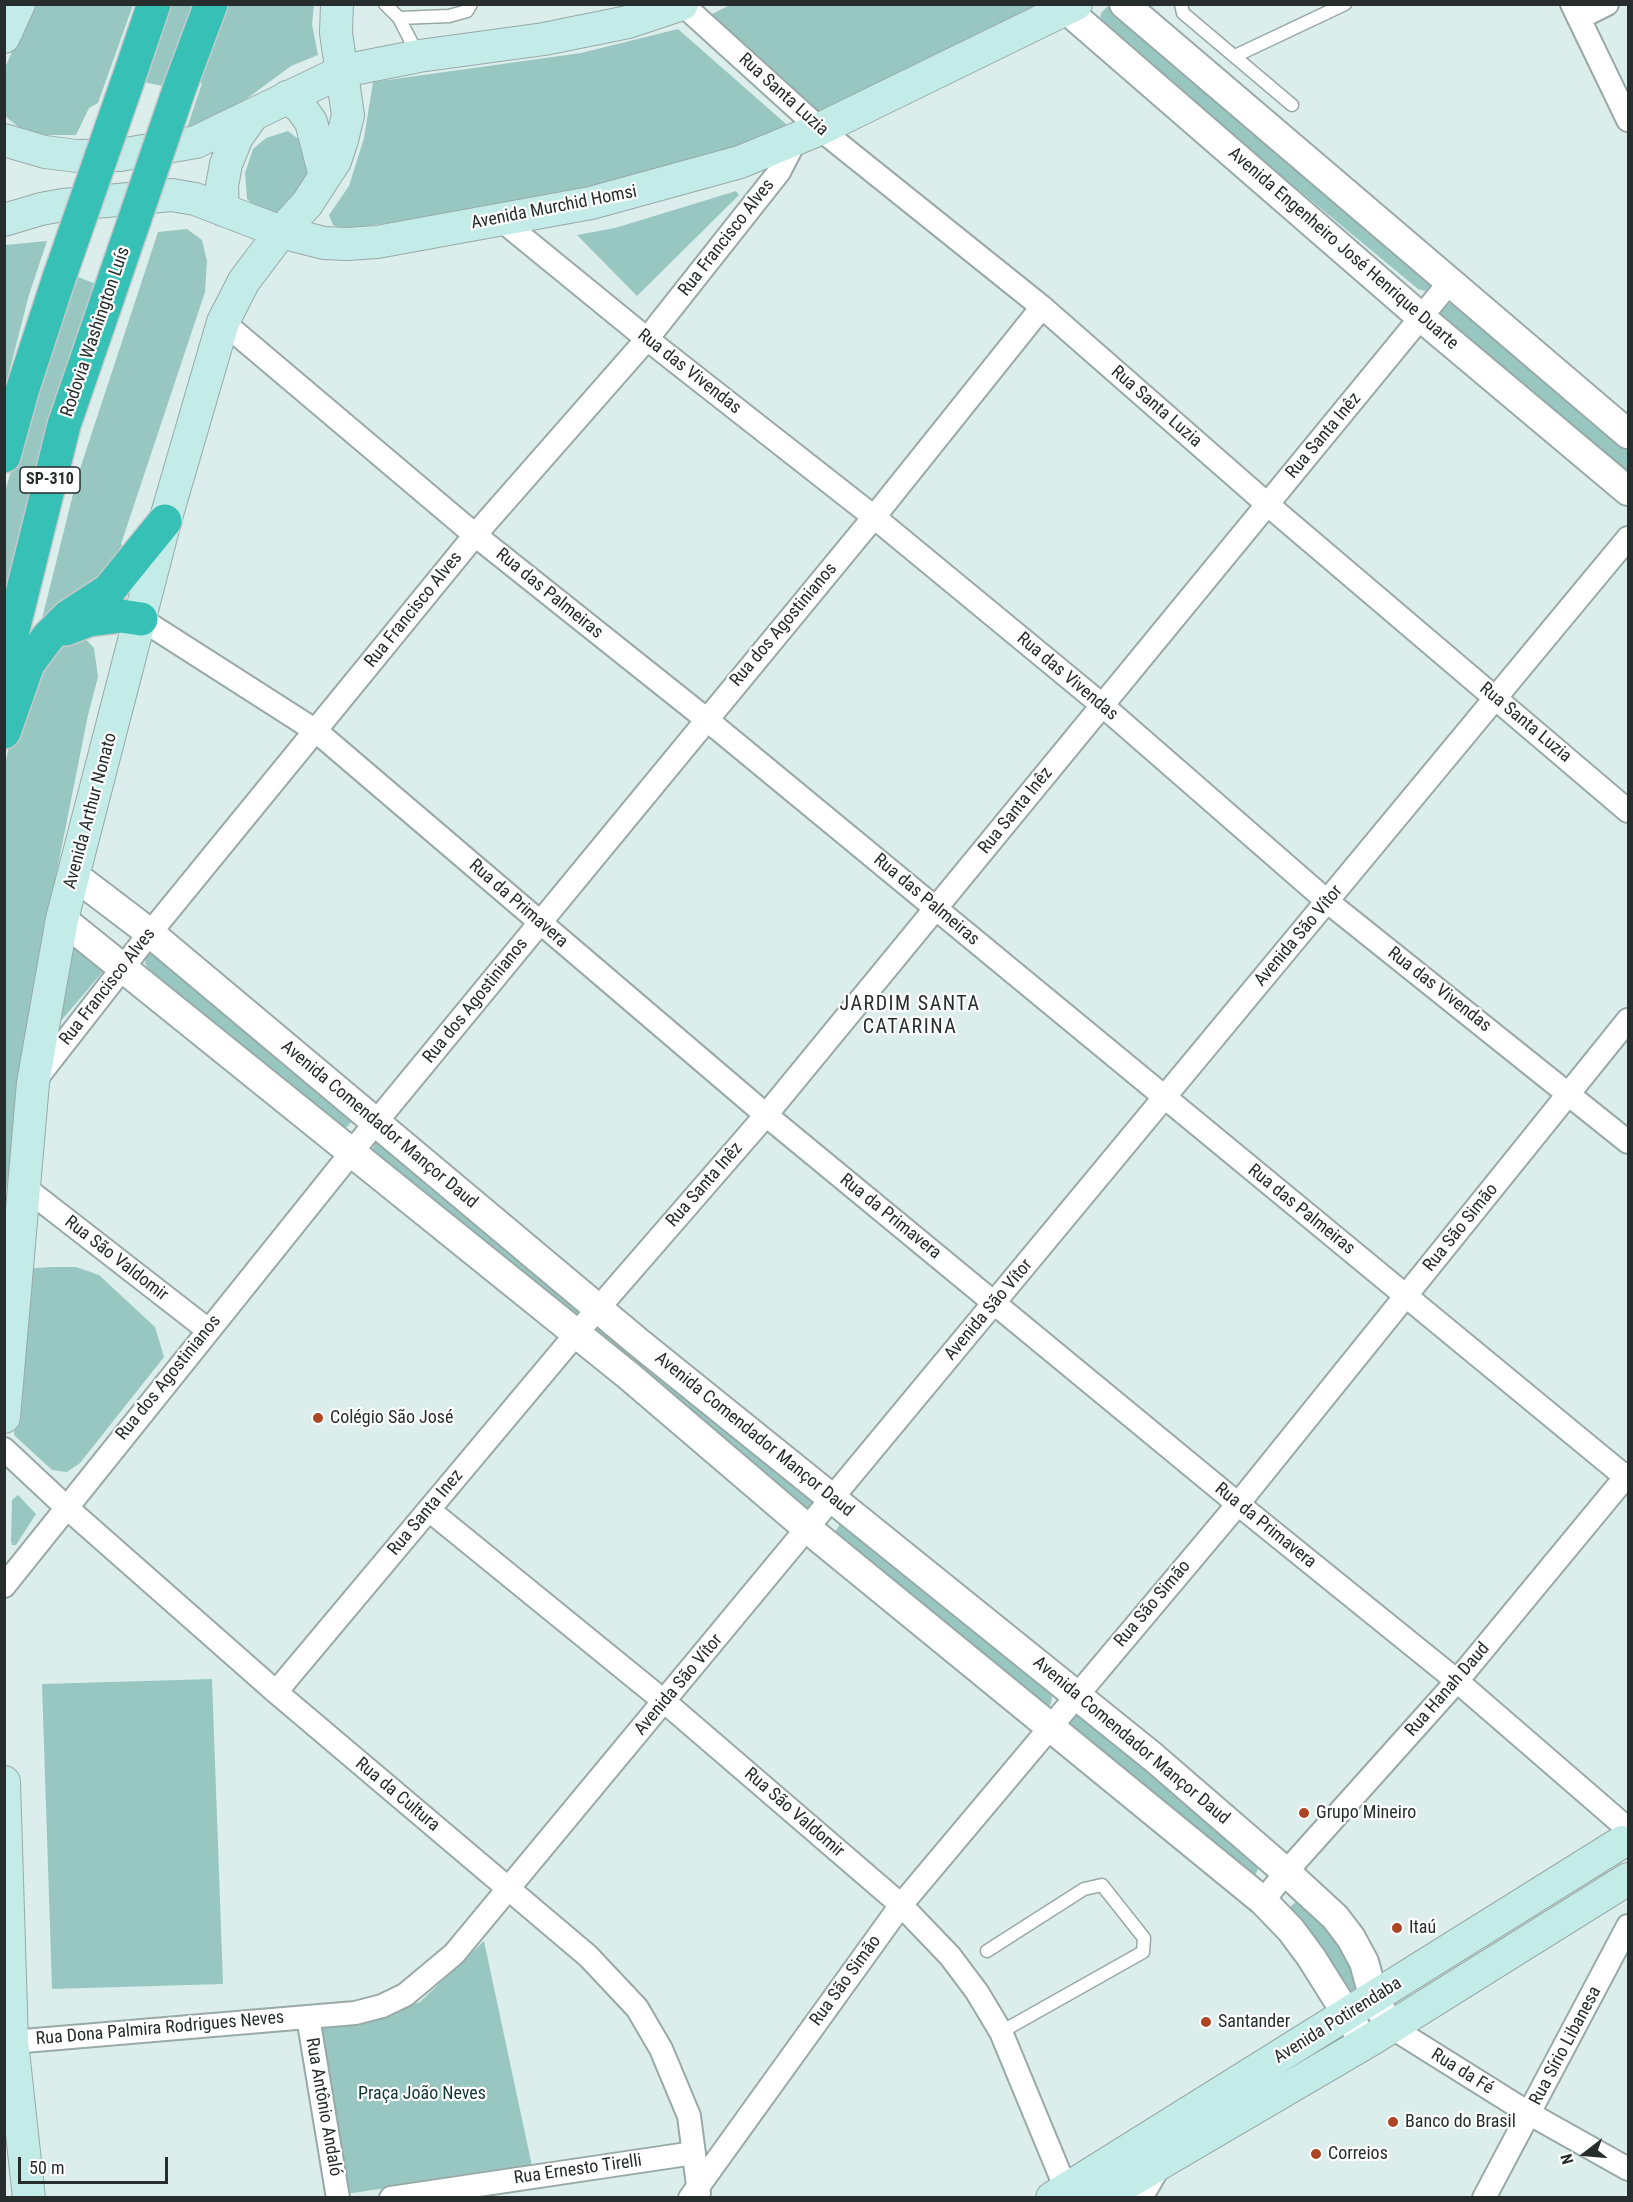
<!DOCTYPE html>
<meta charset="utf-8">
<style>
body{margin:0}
#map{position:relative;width:1633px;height:2202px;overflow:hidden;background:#dceeec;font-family:"Roboto Condensed",sans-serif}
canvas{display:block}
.frame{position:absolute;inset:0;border:6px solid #262d2c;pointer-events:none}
.north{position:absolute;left:1555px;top:2124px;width:60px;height:60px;-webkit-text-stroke:4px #fff;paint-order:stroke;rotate:254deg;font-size:16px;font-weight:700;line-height:24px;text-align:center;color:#262d2c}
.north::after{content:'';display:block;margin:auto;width:21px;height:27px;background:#262d2c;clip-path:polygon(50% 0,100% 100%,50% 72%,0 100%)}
.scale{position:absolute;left:18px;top:2157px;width:150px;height:27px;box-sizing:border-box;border:3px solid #262d2c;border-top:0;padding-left:8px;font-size:18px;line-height:21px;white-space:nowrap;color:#262d2c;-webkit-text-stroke:4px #fff;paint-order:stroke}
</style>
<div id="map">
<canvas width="1633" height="2202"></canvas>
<div class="frame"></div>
<div class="north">N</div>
<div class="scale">50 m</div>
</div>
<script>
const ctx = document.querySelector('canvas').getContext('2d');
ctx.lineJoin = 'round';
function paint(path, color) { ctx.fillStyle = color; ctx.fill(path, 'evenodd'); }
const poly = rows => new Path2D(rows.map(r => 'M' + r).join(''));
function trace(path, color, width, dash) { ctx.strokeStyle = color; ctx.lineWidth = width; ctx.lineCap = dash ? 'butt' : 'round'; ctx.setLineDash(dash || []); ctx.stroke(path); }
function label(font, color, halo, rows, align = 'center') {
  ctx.font = font + ' "Roboto Condensed",sans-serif'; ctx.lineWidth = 4.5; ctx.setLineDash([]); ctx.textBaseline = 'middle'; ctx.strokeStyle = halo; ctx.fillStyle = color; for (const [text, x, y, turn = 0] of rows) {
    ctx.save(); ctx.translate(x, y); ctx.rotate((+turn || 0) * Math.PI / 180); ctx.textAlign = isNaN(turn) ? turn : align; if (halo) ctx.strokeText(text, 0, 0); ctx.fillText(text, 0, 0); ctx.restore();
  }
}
const green = poly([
 [732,4,1035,4,1038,8,819,116,708,16],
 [33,5,133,5,98,103,89,108,76,135,41,135,21,129,5,116,4,70],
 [167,5,194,5,163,86,138,81],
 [228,5,314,5,312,24,318,55,291,66,230,111,186,131,202,83,198,82],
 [1107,7,1116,8,1431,278,1432,286,1425,291,1418,289,1107,31,1100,22,1101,13],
 [678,29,786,124,781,136,576,198,343,229,333,225,329,215,349,186,364,138,373,82,581,53],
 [288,131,305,144,310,171,295,198,279,212,263,213,247,199,245,173,253,149,266,138],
 [736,191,739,195,637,296,577,235,615,228],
 [187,229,202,240,207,261,205,292,121,544,125,549,114,571,38,635,77,478,158,232],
 [47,241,29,295,5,388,5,245],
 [73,275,96,284,5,607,5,492,31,398],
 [1452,303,1628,446,1628,474,1440,320,1440,313,1445,305],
 [81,634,94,648,98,677,88,715,36,976,5,1198,5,765,10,740,40,672,64,646],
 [77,946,106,968,60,1022,70,951],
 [152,952,353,1111,352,1121,347,1127,337,1128,150,971,145,963,146,957],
 [381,1138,581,1308,579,1315,574,1319,376,1156,372,1150,375,1143],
 [53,1267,76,1267,99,1275,155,1327,164,1357,80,1463,67,1472,52,1470,14,1435,24,1277,34,1268],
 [601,1325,815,1494,814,1504,809,1509,801,1511,595,1330],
 [18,1495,36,1514,16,1545,12,1545,11,1541,12,1500],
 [840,1524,849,1526,1048,1689,1052,1696,1051,1704,1046,1709,834,1534],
 [212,1679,223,1984,52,1989,42,1684],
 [1070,1715,1078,1716,1102,1733,1254,1857,1259,1866,1255,1876,1249,1879,1064,1720],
 [1307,1900,1341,1942,1364,1992,1351,2000,1291,1912,1291,1906,1296,1902],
 [484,1941,532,2166,346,2194,318,2026,351,2024,420,2002]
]);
const service = poly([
 [385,4,399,18,418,55],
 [1181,4,1183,13,1292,105],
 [399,18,449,16,467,11,471,4],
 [1235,56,1345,4],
 [987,1951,1084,1889,1102,1885,1144,1938,1143,1952,1001,2032]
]);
const minor = poly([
 [682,4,820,129,1042,307,1267,504,1628,811],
 [1572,4,1628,120],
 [1579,18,1607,4],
 [500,219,647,339,874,517,1102,705,1328,902,1628,1142],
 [223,322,475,535,706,719,1628,1479],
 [141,619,316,731,766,1115,1238,1504,1457,1681,1628,1829],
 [36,1079,150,933,475,535,647,339,779,172,796,139],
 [24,1187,208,1330],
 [4,1449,66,1507,276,1692,588,1956,637,2008,661,2049,689,2116,699,2193],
 [429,1510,665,1702,901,1905,950,1956,977,1992,1001,2032,1066,2189,1072,2198],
 [4,1586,376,1122,874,517,1042,307],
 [276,1692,576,1334,766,1115,1449,283],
 [1263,1901,1286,1872,1457,1681,1628,1474],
 [308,2017,338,2198],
 [1391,2027,1530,2114,1628,2169],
 [12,2042,355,2013,382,2006,405,1995,454,1954,1628,538],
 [391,2198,694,2153],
 [690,2198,901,1905,1238,1504,1628,1020],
 [1141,2198,1160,2165],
 [1484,2198,1628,1926]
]);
const tertiary = poly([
 [1060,4,1423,319,1628,491],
 [1124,4,1628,434],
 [75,876,150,933,638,1342,1153,1757,1286,1872,1335,1917,1351,1938,1364,1962,1374,1999,1391,2027],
 [62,919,629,1376,808,1529,1263,1901,1291,1930,1311,1957,1365,2043]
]);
const secondary = poly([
 [4,37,19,4],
 [287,97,301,108,311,122,325,176],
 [4,140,45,152,77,156,120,155,196,142,343,71,419,56,544,39,628,22,682,4],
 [223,210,222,186,226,164,237,137,252,116],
 [4,220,41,209,63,205,172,195,195,199,281,232,324,243,347,244,377,242,591,203,740,162,820,129,1076,4],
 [4,1417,33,1083,62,919,165,521,223,322,244,281,281,232,307,204,325,176,335,161,342,140,348,115,336,33,337,4],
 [4,1782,12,2042,29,2198],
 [1052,2198,1622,1842],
 [1101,2198,1372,2039,1628,1879]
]);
const motorway = poly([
 [127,83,154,4],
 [181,84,211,4],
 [4,456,22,391,59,278],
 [66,629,89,620,121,616,141,619],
 [4,666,64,425,108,297],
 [4,732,28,664,48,637,69,616,109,590,165,521]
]);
const motorwayBridge = poly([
 [59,278,127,83],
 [108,297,181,84]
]);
const markers = [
 [318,1418,6,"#ad4524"],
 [1304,1813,6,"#ad4524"],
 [1397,1928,6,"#ad4524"],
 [1206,2022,6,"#ad4524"],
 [1393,2122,6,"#ad4524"],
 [1316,2154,6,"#ad4524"]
];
const shields = [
 [50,480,60]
];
const shieldNames = [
 ["SP-310",50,480]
];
const streetNames = [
 ["Rua Santa Luzia",783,95,42],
 ["Avenida Murchid Homsi",554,208,-11],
 ["Rua Francisco Alves",727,238,-52],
 ["Avenida Engenheiro José Henrique Duarte",1343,249,41],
 ["Rodovia Washington Luís",96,332,-71],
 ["Rua das Vivendas",689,372,38],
 ["Rua Santa Luzia",1156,407,41],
 ["Rua Santa Inêz",1324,436,-50],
 ["Rua das Palmeiras",549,594,39],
 ["Rua Francisco Alves",414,610,-51],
 ["Rua dos Agostinianos",784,625,-50],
 ["Rua das Vivendas",1067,677,40],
 ["Rua Santa Luzia",1525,723,40],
 ["Avenida Arthur Nonato",91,811,-75],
 ["Rua Santa Inêz",1016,811,-51],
 ["Rua das Palmeiras",926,900,40],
 ["Rua da Primavera",518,904,41],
 ["Avenida São Vítor",1299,936,-50],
 ["Rua Francisco Alves",108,987,-52],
 ["Rua das Vivendas",1439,990,38],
 ["Rua dos Agostinianos",476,1001,-51],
 ["Avenida Comendador Mançor Daud",379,1125,40],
 ["Rua Santa Inêz",705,1185,-49],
 ["Rua das Palmeiras",1301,1210,39],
 ["Rua da Primavera",890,1217,39],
 ["Rua São Simão",1461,1228,-51],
 ["Rua São Valdomir",116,1259,38],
 ["Avenida São Vítor",989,1310,-50],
 ["Rua dos Agostinianos",169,1378,-51],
 ["Avenida Comendador Mançor Daud",754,1435,39],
 ["Rua Santa Inez",426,1513,-50],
 ["Rua da Primavera",1265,1526,39],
 ["Rua São Simão",1153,1604,-50],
 ["Avenida São Vítor",679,1685,-50],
 ["Rua Hanah Daud",1448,1690,-49],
 ["Avenida Comendador Mançor Daud",1131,1741,40],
 ["Rua da Cultura",397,1795,40],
 ["Rua São Valdomir",794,1813,41],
 ["Rua São Simão",846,1981,-54],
 ["Avenida Potirendaba",1338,2021,-32],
 ["Rua Dona Palmira Rodrigues Neves",160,2029,-5],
 ["Rua Sírio Libanesa",1566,2046,-62],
 ["Rua da Fé",1462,2072,32],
 ["Rua Antônio Andaló",323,2107,80],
 ["Rua Ernesto Tirelli",578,2170,-8]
];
const poiNames = [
 ["Colégio São José",330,1418],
 ["Grupo Mineiro",1316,1813],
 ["Itaú",1409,1928],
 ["Santander",1218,2022],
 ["Banco do Brasil",1405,2122],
 ["Correios",1328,2154]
];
const parkNames = [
 ["Praça João Neves",422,2094]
];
const neighbourhoodNames = [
 ["JARDIM SANTA",910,1005],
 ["CATARINA",910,1028]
];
paint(green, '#98c7c1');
trace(service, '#98a9a7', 15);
trace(minor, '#98a9a7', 26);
trace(tertiary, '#98a9a7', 32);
trace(secondary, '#98a9a7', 34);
trace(motorway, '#c7c8c8', 36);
trace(service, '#fff', 12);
trace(minor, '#fff', 22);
trace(tertiary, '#fff', 28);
trace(secondary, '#c3ece9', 32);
trace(motorway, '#36c0b6', 33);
trace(motorwayBridge, '#c7c8c8', 36, []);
trace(motorwayBridge, '#36c0b6', 33);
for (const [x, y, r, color] of markers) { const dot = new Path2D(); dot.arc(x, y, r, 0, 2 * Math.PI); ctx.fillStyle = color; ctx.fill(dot); trace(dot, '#fff', 2); }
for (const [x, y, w] of shields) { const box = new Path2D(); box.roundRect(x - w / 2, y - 13, w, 26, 4.5); ctx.fillStyle = '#fff'; ctx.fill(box); trace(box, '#262d2c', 1.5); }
label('bold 16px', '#262d2c', null, shieldNames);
label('18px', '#262d2c', '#fff', streetNames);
label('18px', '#262d2c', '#fff', poiNames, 'left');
label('18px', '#113734', '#fff', parkNames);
ctx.letterSpacing = '1.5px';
label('20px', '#262d2c', '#fff', neighbourhoodNames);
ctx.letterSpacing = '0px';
</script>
